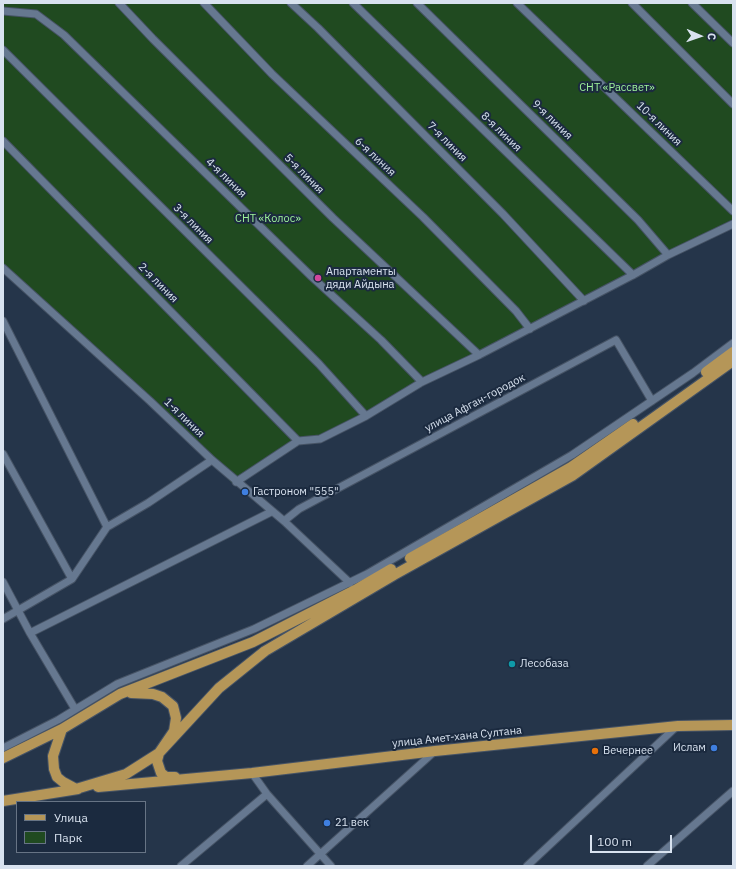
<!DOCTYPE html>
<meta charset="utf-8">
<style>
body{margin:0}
#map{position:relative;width:736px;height:869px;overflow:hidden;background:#25354a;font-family:"IBM Plex Sans",sans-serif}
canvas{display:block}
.frame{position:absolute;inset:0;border:4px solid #d8e2ef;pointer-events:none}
.legend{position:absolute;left:16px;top:801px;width:130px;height:52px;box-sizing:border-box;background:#1b2a3f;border:1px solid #677485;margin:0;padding:5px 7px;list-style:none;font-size:12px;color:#d8e2ef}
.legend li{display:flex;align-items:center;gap:8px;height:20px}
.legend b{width:20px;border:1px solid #677485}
.north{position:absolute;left:680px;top:16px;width:40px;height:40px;-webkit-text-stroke:3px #1b2a3f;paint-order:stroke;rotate:92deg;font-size:11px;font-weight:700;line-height:16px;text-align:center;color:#d8e2ef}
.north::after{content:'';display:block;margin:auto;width:14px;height:18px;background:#d8e2ef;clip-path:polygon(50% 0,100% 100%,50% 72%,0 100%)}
.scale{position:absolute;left:590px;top:835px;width:82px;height:18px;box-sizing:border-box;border:2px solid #d8e2ef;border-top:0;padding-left:5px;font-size:12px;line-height:14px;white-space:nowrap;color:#d8e2ef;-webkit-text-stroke:3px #1b2a3f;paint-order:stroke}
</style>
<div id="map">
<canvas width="736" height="869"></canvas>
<div class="frame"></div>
<ul class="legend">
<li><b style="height:5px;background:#b59658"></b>Улица</li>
<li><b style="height:11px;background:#204a20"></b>Парк</li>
</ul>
<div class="north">С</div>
<div class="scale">100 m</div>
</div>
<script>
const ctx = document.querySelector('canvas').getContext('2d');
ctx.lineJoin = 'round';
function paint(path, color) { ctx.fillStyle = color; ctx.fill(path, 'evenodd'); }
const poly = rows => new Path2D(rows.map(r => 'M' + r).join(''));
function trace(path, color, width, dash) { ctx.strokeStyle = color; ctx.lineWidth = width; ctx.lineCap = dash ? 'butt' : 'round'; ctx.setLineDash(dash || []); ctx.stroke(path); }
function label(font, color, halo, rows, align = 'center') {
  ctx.font = font + ' "IBM Plex Sans",sans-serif'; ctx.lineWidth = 4; ctx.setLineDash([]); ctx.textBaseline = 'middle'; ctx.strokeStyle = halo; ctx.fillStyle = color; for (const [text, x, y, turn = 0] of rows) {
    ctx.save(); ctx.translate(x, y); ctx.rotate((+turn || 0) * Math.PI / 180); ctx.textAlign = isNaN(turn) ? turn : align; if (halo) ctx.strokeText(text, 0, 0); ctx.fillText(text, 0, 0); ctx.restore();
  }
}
const green = poly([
 [3,3,733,3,733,219,336,430,322,436,300,438,232,483,158,411,3,269]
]);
const minor = poly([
 [119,3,153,39,333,218,479,355],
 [204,3,272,74,423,217,516,311,530,329],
 [291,3,318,28,503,214,584,301],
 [353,3,633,275],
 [417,3,638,220,668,255],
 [517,3,733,211],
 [632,3,733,104],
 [692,3,733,43],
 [3,11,36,14,64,35,312,277,381,340,422,382],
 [3,50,319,364,366,416],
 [3,141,298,441],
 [3,268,150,401,212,460,284,521,350,583],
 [3,321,107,527],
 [3,454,72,579],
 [236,482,298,441,320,439,366,416,422,382,479,355,633,275,668,255,733,224],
 [284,521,299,509,616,340,652,401],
 [3,582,30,633,75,709],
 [3,619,72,579,107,527,148,503,212,460],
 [30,633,271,512],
 [3,748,58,720,117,684,254,629,367,574,572,455,693,373,733,343],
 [252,773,267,794,331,866],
 [181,866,267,794],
 [307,866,435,751],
 [527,866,677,726],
 [647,866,733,791]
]);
const primary = poly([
 [706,372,733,352],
 [410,558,571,467,633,424],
 [131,693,153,694,162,697,173,706,176,718,174,731,159,753,157,761,161,773,166,777,175,777],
 [62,729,53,756,54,769,57,777,63,782,76,789,126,774,159,753,219,688,265,651,394,575,572,476,733,361],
 [3,758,62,729,120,694,253,642,355,590,391,569],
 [98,787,252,773,435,751,678,726,733,725],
 [3,801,78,789]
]);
const markers = [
 [318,278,4,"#d1479c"],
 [245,492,4,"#3f7fe0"],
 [512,664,4,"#0f9aa8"],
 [714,748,4,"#3f7fe0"],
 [595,751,4,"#e8710a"],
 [327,823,4,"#3f7fe0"]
];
const parkNames = [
 ["СНТ «Рассвет»",617,88],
 ["СНТ «Колос»",268,219]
];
const streetNames = [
 ["9-я линия",552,120,44],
 ["10-я линия",659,124,44],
 ["8-я линия",501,132,44],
 ["7-я линия",447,142,45],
 ["6-я линия",375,157,43],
 ["5-я линия",304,174,45],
 ["4-я линия",226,178,44],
 ["3-я линия",193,224,45],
 ["2-я линия",158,283,45],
 ["улица Афган-городок",475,403,-28],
 ["1-я линия",184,418,44],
 ["улица Амет-хана Султана",457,737,-6]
];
const poiNames = [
 ["Апартаменты",326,272],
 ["дяди Айдына",326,285],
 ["Гастроном \"555\"",253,492],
 ["Лесобаза",520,664],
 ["Ислам",706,748,"right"],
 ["Вечернее",603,751],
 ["21 век",335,823]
];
paint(green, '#204a20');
trace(minor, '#465365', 9);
trace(primary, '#465365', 12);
trace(minor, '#667890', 7);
trace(primary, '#b59658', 10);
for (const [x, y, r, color] of markers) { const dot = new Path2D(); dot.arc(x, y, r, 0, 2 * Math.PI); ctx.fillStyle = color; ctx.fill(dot); trace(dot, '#1b2a3f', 1.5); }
label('11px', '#9ff39b', '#1b2a3f', parkNames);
label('11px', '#d8e2ef', '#1b2a3f', streetNames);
label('11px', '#d8e2ef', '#1b2a3f', poiNames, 'left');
</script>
